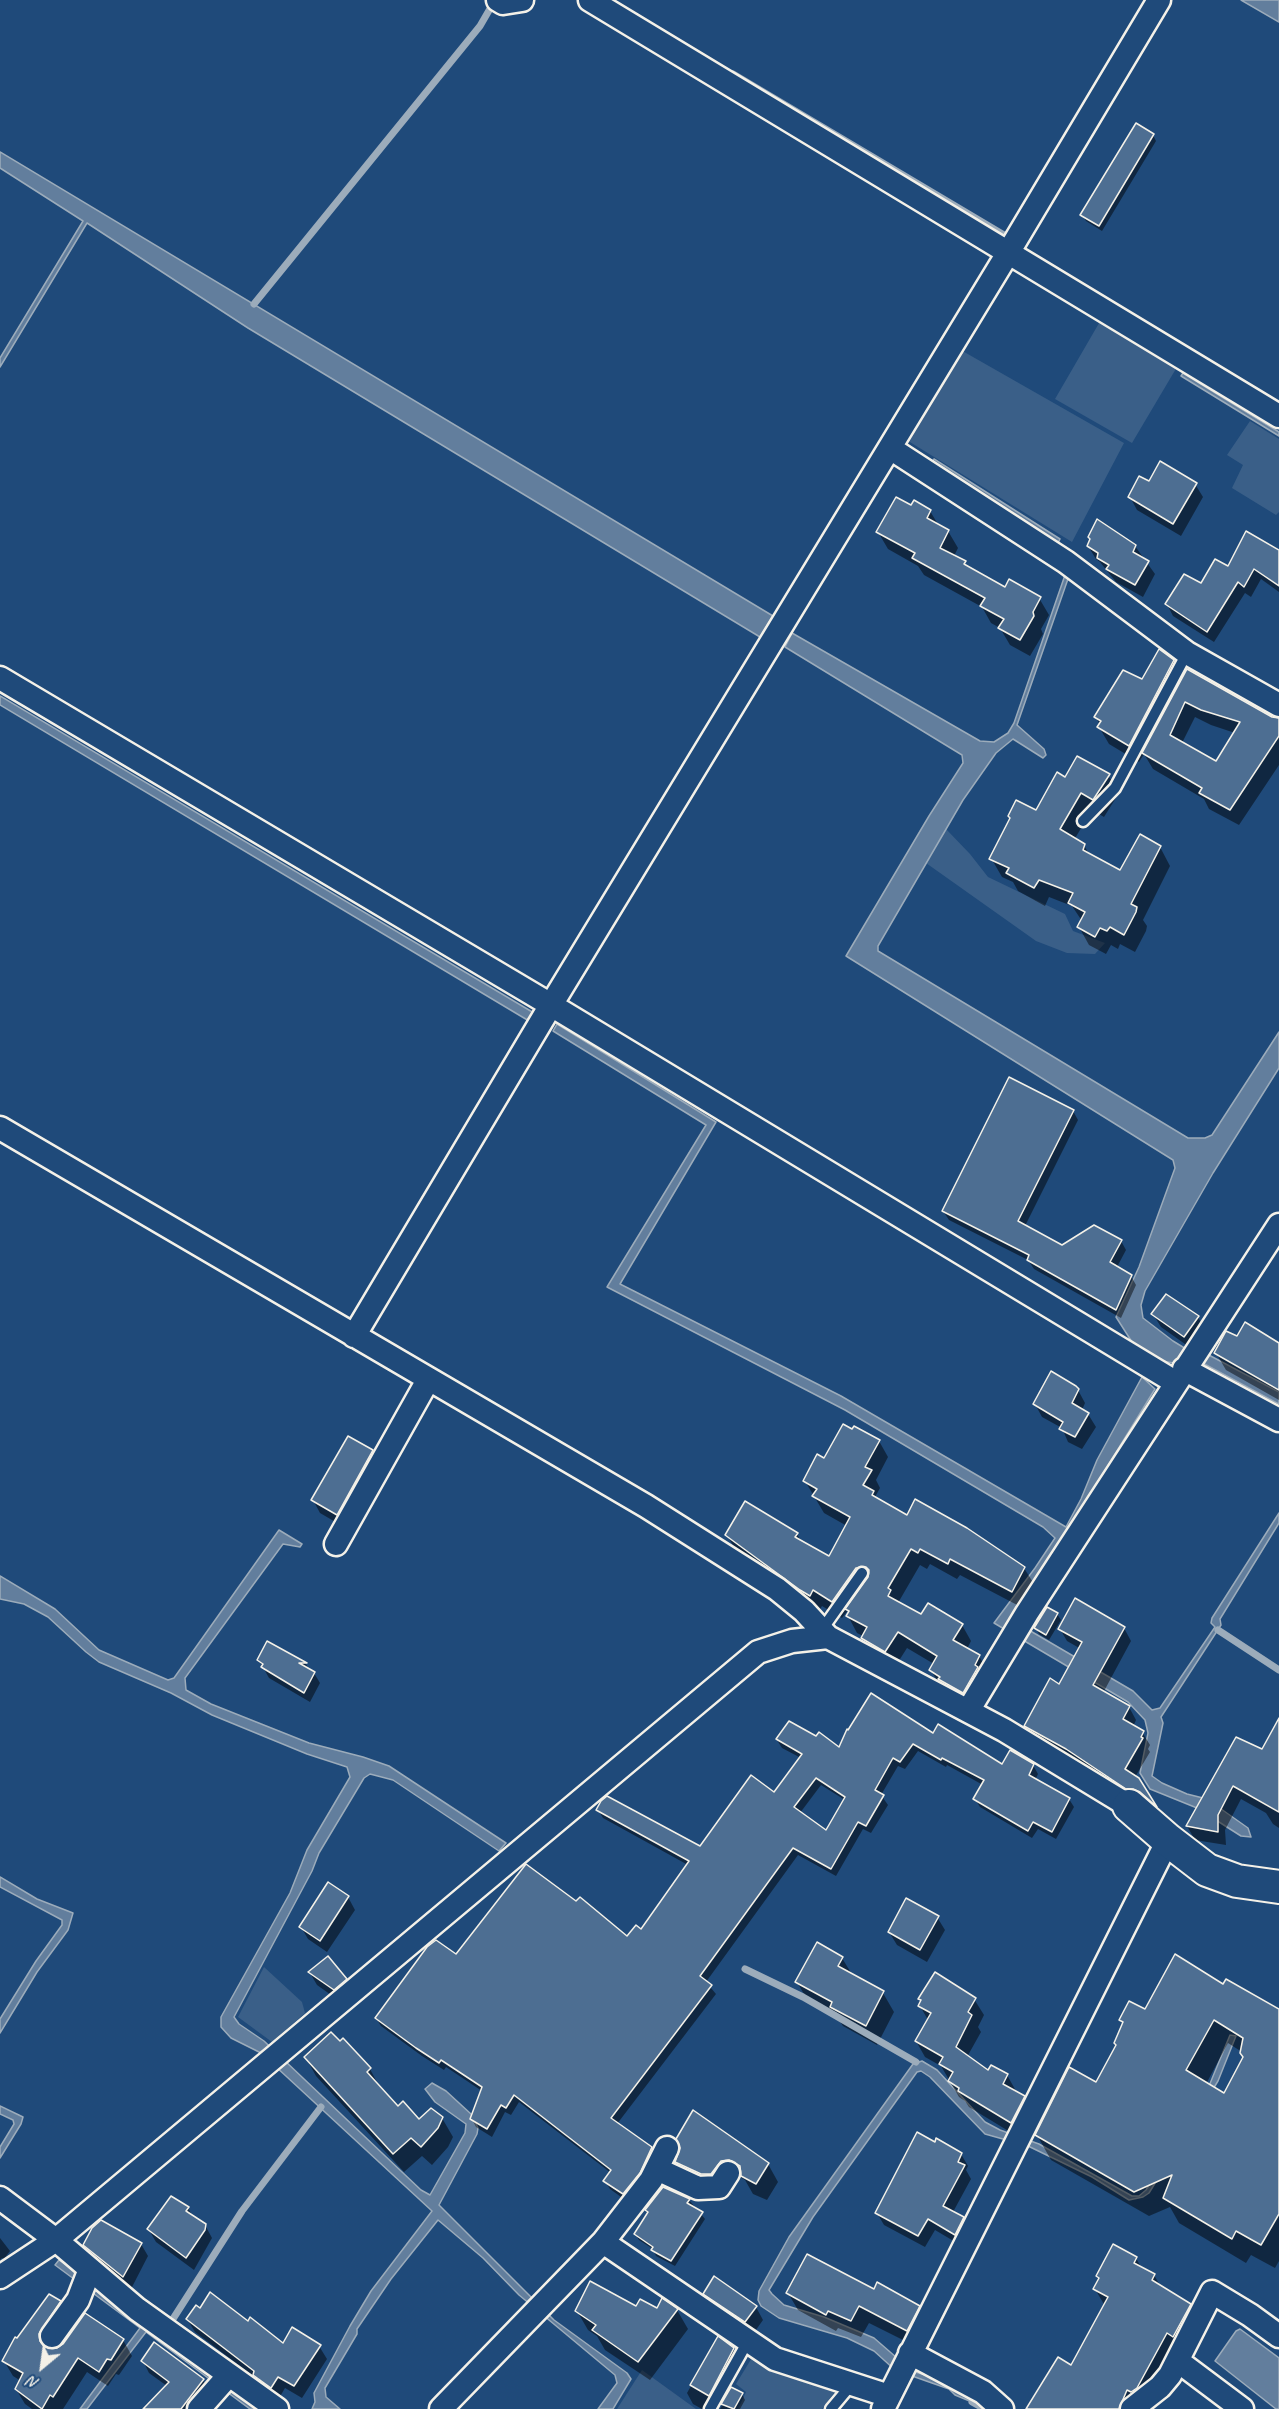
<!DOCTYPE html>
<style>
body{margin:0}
#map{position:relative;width:1279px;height:2409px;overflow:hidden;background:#1f4a7a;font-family:Caveat,sans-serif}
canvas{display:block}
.north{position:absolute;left:12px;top:2337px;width:60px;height:60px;-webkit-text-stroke:4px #1f4a7a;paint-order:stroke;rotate:209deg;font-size:16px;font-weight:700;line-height:24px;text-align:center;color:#f4f1e8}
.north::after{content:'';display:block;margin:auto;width:21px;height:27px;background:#f4f1e8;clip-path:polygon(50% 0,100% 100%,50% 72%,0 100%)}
</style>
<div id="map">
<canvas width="1279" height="2409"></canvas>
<div class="north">N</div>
</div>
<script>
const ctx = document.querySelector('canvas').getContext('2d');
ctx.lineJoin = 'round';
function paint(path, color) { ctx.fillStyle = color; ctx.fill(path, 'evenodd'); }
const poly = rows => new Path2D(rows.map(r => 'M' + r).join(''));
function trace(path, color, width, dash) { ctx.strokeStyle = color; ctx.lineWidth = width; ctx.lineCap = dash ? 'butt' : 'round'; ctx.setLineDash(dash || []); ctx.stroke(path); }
const green = poly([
 [1102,318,1177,367,1132,443,1055,399],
 [959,349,1124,443,1072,542,905,439],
 [1250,421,1279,439,1279,512,1276,515,1232,488,1243,465,1227,455],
 [946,829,970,854,988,877,1065,914,1073,931,1105,943,1095,954,1067,953,1036,941,926,863],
 [264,1967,302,2002,305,2013,272,2042,238,2017],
 [753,2356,837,2389,822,2409,738,2409,746,2392,736,2384],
 [642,2370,696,2409,617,2409]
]);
const water = poly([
 [1241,0,1279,0,1279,22,1241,0],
 [0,152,773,616,760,637,248,328,87,223,0,367,0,358,83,221,0,168,0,152],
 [1183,373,1279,432,1279,436,1181,376,1183,373],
 [934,459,1060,539,1057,545,930,465,934,459],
 [1065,575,1069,576,1017,725,1044,749,1046,755,1043,758,1013,739,996,753,963,800,878,946,878,951,1188,1138,1205,1138,1212,1135,1279,1032,1279,1068,1213,1173,1145,1291,1141,1305,1143,1318,1173,1341,1191,1352,1205,1353,1279,1392,1279,1404,1184,1353,1178,1364,1158,1360,1132,1342,1116,1317,1139,1267,1175,1168,1173,1160,846,956,929,816,963,763,962,755,785,647,792,633,980,741,994,742,1008,733,1014,723,1065,575],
 [0,696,534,1013,529,1021,0,705,0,696],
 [557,1024,716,1122,620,1284,841,1396,1066,1527,1081,1499,1097,1460,1142,1377,1155,1389,1085,1503,1056,1556,1010,1619,1133,1691,1152,1710,1160,1708,1215,1627,1211,1623,1212,1618,1279,1513,1279,1523,1220,1619,1221,1625,1161,1717,1163,1723,1152,1776,1162,1783,1187,1794,1207,1799,1248,1828,1251,1837,1241,1836,1197,1808,1150,1789,1140,1773,1148,1733,1145,1720,1128,1702,994,1623,1035,1568,1055,1538,1043,1527,845,1410,607,1287,706,1125,553,1031,557,1024],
 [279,1530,302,1544,300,1547,283,1544,185,1678,186,1690,211,1704,309,1743,363,1757,389,1766,506,1843,499,1851,393,1780,370,1774,364,1778,319,1853,312,1871,234,2017,239,2024,264,2041,421,2190,430,2195,465,2133,466,2124,435,2102,425,2089,432,2083,446,2091,471,2114,478,2128,477,2134,439,2205,554,2320,627,2373,631,2379,613,2409,598,2409,617,2383,615,2375,519,2295,483,2258,438,2220,391,2279,357,2329,357,2334,325,2388,326,2397,340,2409,312,2409,315,2402,314,2393,350,2326,371,2291,432,2211,261,2053,231,2038,221,2027,221,2017,290,1893,307,1850,350,1777,347,1767,307,1754,212,1715,171,1693,99,1662,86,1652,48,1617,24,1604,0,1599,0,1576,55,1609,99,1650,168,1680,174,1678,279,1530],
 [0,1877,37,1899,73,1913,68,1930,37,1972,0,2033,0,2019,36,1961,62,1925,62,1920,0,1887,0,1877],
 [1230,2035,1236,2036,1218,2081,1149,2193,1143,2197,1129,2200,1092,2177,1028,2146,985,2134,930,2077,921,2071,917,2072,813,2217,769,2290,772,2294,784,2305,824,2317,874,2338,912,2371,939,2379,972,2398,972,2402,955,2395,949,2389,895,2370,874,2351,847,2338,779,2318,761,2306,758,2300,759,2291,789,2237,913,2064,922,2061,937,2070,985,2122,1000,2130,1039,2144,1132,2196,1139,2196,1146,2190,1180,2136,1209,2086,1230,2035],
 [0,2106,23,2117,21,2124,0,2158,0,2147,14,2124,13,2120,0,2114,0,2106],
 [59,2260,82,2274,261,2409,250,2409,146,2332,87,2409,80,2409,140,2328,55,2265,59,2260],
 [1240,2329,1279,2358,1279,2409,1276,2409,1215,2361,1236,2331,1240,2329]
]);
const shadow = poly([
 [1153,135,1156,141,1102,231,1086,221,1082,215],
 [1195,484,1203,497,1181,536,1137,510,1130,497],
 [912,507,930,511,939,526,948,531,958,548,954,556,964,562,968,569,1006,589,1039,598,1049,615,1041,629,1043,634,1030,656,1010,645,1000,628,991,623,982,607,924,575,918,566,888,549,878,532],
 [1247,533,1279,551,1279,592,1261,579,1251,597,1245,593,1214,642,1173,616,1167,604,1228,568],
 [1088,546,1135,546,1155,574,1143,597,1116,582,1100,562,1096,559],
 [1159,651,1173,662,1183,679,1279,720,1279,765,1239,825,1209,809,1204,799,1153,769,1144,754,1139,762,1109,744,1099,727,1100,725,1096,717,1142,681],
 [1195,717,1211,725,1235,733,1216,763,1182,743],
 [1108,775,1119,793,1104,817,1092,810,1074,840,1084,845,1090,856,1121,872,1160,847,1170,866,1143,920,1147,926,1146,931,1135,952,1120,944,1118,949,1111,945,1106,954,1089,945,1079,927,1082,921,1072,906,1049,897,1045,906,1018,891,1013,882,1002,877,991,858,1066,779],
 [1073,1111,1078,1120,1025,1226,1062,1246,1121,1241,1126,1250,1117,1267,1131,1276,1136,1285,1121,1318,1034,1269,1028,1260,949,1220,943,1211],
 [1153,1314,1198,1317,1205,1330,1192,1349,1161,1327],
 [1237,1338,1279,1344,1279,1400,1226,1370,1216,1353],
 [1078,1390,1085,1403,1082,1410,1088,1414,1096,1427,1082,1449,1068,1442,1062,1428,1042,1417,1035,1404],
 [879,1441,888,1457,876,1480,880,1488,875,1497,877,1500,907,1517,1024,1568,1034,1584,1021,1607,960,1575,957,1579,930,1564,927,1569,920,1565,898,1603,921,1616,962,1625,971,1641,967,1649,979,1656,989,1673,973,1709,940,1686,931,1670,934,1664,907,1648,895,1667,872,1654,863,1636,857,1633,848,1616,848,1610,842,1618,822,1606,819,1611,737,1552,727,1535,797,1534,802,1543,829,1558,847,1526,824,1513,805,1481,824,1460],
 [372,1451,380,1464,344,1527,320,1513,313,1500],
 [1057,1614,1061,1620,1049,1640,1039,1634,1036,1628],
 [1124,1628,1131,1641,1103,1693,1129,1707,1136,1720,1133,1727,1142,1732,1150,1745,1148,1749,1150,1752,1135,1777,1159,1813,1033,1739,1025,1726,1060,1686,1081,1649,1067,1641,1060,1629],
 [268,1643,306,1664,309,1670,314,1673,320,1683,310,1702,269,1678,259,1660],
 [1279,1721,1279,1828,1273,1824,1266,1813,1241,1799,1225,1830,1226,1845,1195,1840,1187,1826,1236,1739,1262,1751],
 [933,1735,1003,1766,1033,1765,1038,1774,1035,1780,1069,1799,1074,1807,1056,1839,1038,1829,1032,1838,980,1807,975,1799,983,1785,947,1765,946,1767,918,1751,905,1769,898,1766,881,1795,888,1805,871,1833,863,1829,836,1876,798,1855,706,1982,716,1994,617,2124,651,2148,656,2156,628,2202,610,2189,605,2181,611,2173,519,2102,511,2115,505,2112,492,2137,476,2127,472,2119,482,2091,446,2067,444,2070,422,2056,381,2026,376,2018,456,1956,627,1938,641,1931,688,1865,603,1818,598,1810,700,1848,775,1794,801,1758,782,1748,777,1740,839,1749],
 [821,1785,845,1800,827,1833,800,1813],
 [348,1897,355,1910,327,1952,308,1939,301,1927],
 [937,1917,945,1930,927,1962,897,1945,889,1932],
 [842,1958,853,1976,883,1993,894,2012,877,2045,843,2026,837,2017,808,2001,797,1982],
 [310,1973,345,1980,353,1993,341,2002,317,1985],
 [1224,1986,1279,2010,1279,2261,1275,2268,1251,2255,1246,2263,1179,2223,1170,2207,1149,2216,1051,2160,1037,2135,1096,2084,1117,2046,1124,2025,1121,2020],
 [1228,2043,1242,2052,1244,2058,1224,2095,1206,2084],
 [920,1999,974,1999,984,2015,978,2027,981,2032,967,2057,989,2073,1007,2075,1016,2091,1024,2097,1033,2113,1020,2138,969,2107,965,2101,959,2097,941,2066,925,2057,916,2041,928,2020,920,2006,922,2002],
 [306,2058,370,2069,380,2088,398,2108,419,2121,442,2118,453,2137,448,2147,432,2165,422,2156,404,2172,316,2076],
 [682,2148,768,2164,778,2182,767,2200,753,2194,745,2180,740,2177,687,2180,677,2162],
 [961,2154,968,2166,966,2170,971,2179,953,2212,963,2218,970,2230,962,2246,935,2230,925,2247,884,2225,877,2213],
 [689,2200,705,2219,675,2266,656,2256,653,2249,639,2240,636,2235,649,2214,647,2210],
 [188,2208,193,2217,205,2225,212,2238,194,2270,156,2242,149,2230],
 [0,2238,10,2251,4,2259,2,2258,0,2260],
 [141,2244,148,2256,131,2289,92,2258,84,2245],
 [1136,2258,1142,2269,1154,2275,1161,2287,1190,2305,1201,2323,1184,2355,1125,2409,1119,2405,1116,2409,1028,2409,1072,2367,1105,2306,1095,2289,1100,2280,1097,2276],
 [874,2291,919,2307,928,2324,917,2347,869,2323,861,2337,838,2328,836,2331,798,2310,788,2293],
 [705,2294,756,2307,763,2320,753,2334,712,2307],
 [60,2302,69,2317,47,2349,59,2349,86,2315,123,2340,132,2356,119,2375,116,2374,108,2386,87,2372,63,2409,32,2409,25,2404,16,2389,21,2381,13,2376,4,2361],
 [636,2308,677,2310,688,2329,650,2380,605,2350,597,2336,588,2330,577,2311],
 [187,2319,249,2323,283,2345,319,2346,327,2359,302,2398,285,2388,278,2400,262,2388,256,2378,195,2332],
 [718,2338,733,2349,740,2360,713,2409,702,2409,693,2404,687,2393],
 [143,2361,203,2380,209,2392,196,2409,145,2409,167,2386,149,2373],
 [732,2389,742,2394,745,2400,740,2409,720,2409]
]);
const stream = poly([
 [733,74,1004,235],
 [254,304,480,26,491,7],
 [1218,1630,1279,1670],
 [745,1969,803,1997,916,2062],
 [171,2322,242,2211,321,2107],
 [972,2402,985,2409]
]);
const building = poly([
 [1136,123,1154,134,1099,226,1080,215,1136,123],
 [1160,461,1197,483,1173,524,1128,497,1139,476,1149,481,1160,461],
 [896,497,911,505,914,500,931,510,927,518,949,530,940,548,966,561,964,564,1005,587,1009,579,1041,597,1033,612,1034,616,1020,640,998,628,1004,619,980,606,985,598,912,558,915,553,876,532,896,497],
 [1097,519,1136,545,1133,552,1149,561,1135,585,1106,569,1109,565,1097,558,1098,553,1087,546,1090,539,1088,537,1097,519],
 [1246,531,1279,550,1279,586,1254,569,1244,587,1238,582,1207,632,1165,604,1184,574,1201,583,1215,559,1228,566,1246,531],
 [1159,649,1174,660,1129,746,1097,727,1101,721,1094,717,1123,670,1142,679,1159,649],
 [1187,669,1272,717,1279,718,1279,736,1230,810,1199,793,1202,788,1142,753,1187,669],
 [1185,702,1201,710,1240,722,1216,761,1170,735,1185,702],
 [1077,756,1110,774,1093,800,1081,793,1060,829,1085,844,1083,850,1120,870,1140,834,1161,846,1131,904,1137,907,1136,912,1124,935,1110,927,1107,931,1100,928,1095,937,1077,927,1085,912,1068,903,1073,893,1039,880,1034,888,1006,873,1009,868,989,859,1010,818,1008,816,1016,800,1036,810,1057,772,1065,777,1077,756],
 [1009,1077,1074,1110,1018,1221,1062,1245,1094,1225,1122,1240,1110,1262,1132,1275,1116,1310,1027,1260,1029,1255,942,1211,1009,1077],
 [1166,1294,1199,1316,1184,1337,1151,1314,1166,1294],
 [1245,1322,1279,1343,1279,1390,1214,1353,1226,1331,1237,1336,1245,1322],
 [1051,1371,1076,1386,1079,1389,1072,1403,1089,1413,1075,1437,1059,1429,1063,1422,1033,1404,1051,1371],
 [843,1424,852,1429,854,1426,880,1440,865,1467,872,1470,863,1485,874,1491,872,1495,907,1515,915,1499,967,1528,1025,1567,1012,1592,950,1559,948,1564,920,1549,918,1553,911,1549,888,1588,891,1590,888,1596,921,1614,928,1603,963,1624,953,1640,980,1655,975,1665,978,1667,963,1693,938,1679,940,1677,929,1670,937,1656,898,1632,885,1652,861,1638,867,1627,846,1616,849,1611,845,1609,868,1577,869,1570,866,1567,856,1568,832,1602,813,1590,810,1596,800,1590,725,1535,745,1501,798,1533,795,1537,829,1556,850,1517,812,1496,817,1489,803,1481,817,1454,824,1458,843,1424],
 [348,1436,373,1450,337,1515,311,1500,348,1436],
 [1075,1598,1125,1627,1093,1685,1130,1706,1123,1719,1144,1731,1141,1737,1143,1738,1125,1769,1139,1778,1157,1807,1140,1792,1133,1789,1126,1789,1066,1749,1024,1726,1050,1678,1059,1684,1082,1642,1058,1629,1075,1598],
 [1047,1607,1058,1613,1046,1635,1034,1628,1047,1607],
 [267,1641,307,1663,299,1663,315,1672,304,1693,261,1667,263,1664,257,1660,267,1641],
 [871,1693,933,1733,938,1724,1002,1764,1010,1750,1034,1764,1029,1775,1070,1798,1052,1832,1033,1822,1028,1831,973,1799,984,1780,942,1758,941,1760,913,1744,900,1762,893,1758,875,1790,884,1795,866,1826,858,1822,831,1869,793,1848,700,1976,712,1985,611,2118,652,2147,640,2173,623,2194,603,2181,611,2170,514,2095,506,2108,501,2105,487,2129,470,2119,482,2087,441,2060,439,2063,416,2048,375,2018,427,1947,436,1940,456,1954,526,1864,576,1901,580,1897,627,1936,636,1925,641,1929,689,1861,596,1810,601,1801,607,1796,700,1846,751,1775,774,1792,802,1754,776,1739,789,1721,816,1736,819,1732,839,1747,847,1729,848,1730,871,1693],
 [816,1778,845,1797,826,1830,794,1807,816,1778],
 [1279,1718,1279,1812,1233,1786,1218,1815,1218,1832,1186,1826,1236,1737,1262,1749,1279,1718],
 [328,1882,349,1896,320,1941,299,1927,328,1882],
 [906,1898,939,1916,920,1950,888,1932,906,1898],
 [817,1942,843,1957,838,1966,884,1991,866,2026,830,2007,832,2002,795,1982,817,1942],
 [1175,1954,1223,1984,1226,1979,1279,2009,1279,2214,1261,2245,1236,2231,1232,2239,1163,2198,1172,2175,1134,2192,1035,2135,1069,2067,1096,2082,1116,2045,1114,2043,1123,2022,1119,2020,1129,2001,1145,2009,1175,1954],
 [1214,2020,1243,2038,1240,2053,1243,2057,1224,2093,1186,2070,1214,2020],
 [328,1956,347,1979,334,1990,308,1972,328,1956],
 [935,1972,976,1998,968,2012,972,2015,956,2047,988,2070,991,2065,1008,2074,1003,2084,1025,2096,1011,2123,958,2091,959,2088,948,2081,953,2072,939,2064,943,2057,915,2041,931,2013,918,2006,921,2000,918,1999,935,1972],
 [331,2032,340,2041,343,2038,371,2068,367,2072,398,2106,403,2101,419,2119,431,2108,443,2117,438,2128,421,2147,411,2138,393,2154,304,2057,331,2032],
 [693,2110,769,2163,756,2184,741,2176,740,2166,729,2160,721,2161,711,2174,701,2174,675,2162,680,2148,676,2139,693,2110],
 [917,2132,935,2142,936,2138,962,2153,958,2162,965,2165,943,2206,964,2217,955,2235,928,2219,918,2236,875,2213,917,2132],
 [663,2187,690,2199,687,2203,703,2212,671,2261,651,2250,653,2247,634,2234,648,2212,645,2210,663,2187],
 [171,2196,189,2207,186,2211,206,2224,205,2230,186,2258,147,2229,171,2196],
 [101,2220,142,2243,123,2277,83,2245,92,2228,101,2220],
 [1113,2244,1137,2257,1134,2263,1155,2274,1152,2280,1191,2304,1173,2337,1167,2333,1137,2388,1131,2392,1127,2390,1119,2409,1026,2409,1058,2357,1071,2365,1108,2297,1093,2289,1099,2278,1096,2276,1113,2244],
 [807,2254,874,2289,877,2282,920,2306,907,2331,859,2306,851,2321,828,2311,826,2315,786,2293,807,2254],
 [714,2276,757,2306,745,2322,703,2294,714,2276],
 [590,2281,636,2306,640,2299,657,2308,662,2298,678,2309,638,2362,592,2330,596,2325,575,2311,590,2281],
 [210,2292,248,2321,250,2317,283,2343,292,2327,321,2345,294,2386,278,2377,271,2388,253,2375,254,2371,186,2319,196,2305,200,2308,210,2292],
 [49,2294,61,2301,39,2334,40,2341,45,2347,57,2348,63,2344,85,2313,124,2339,111,2360,107,2359,99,2372,78,2358,53,2397,50,2395,42,2409,15,2389,23,2373,2,2361,15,2337,17,2338,49,2294],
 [718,2336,734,2348,709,2396,690,2385,718,2336],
 [154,2342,204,2379,181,2409,143,2409,169,2382,141,2361,154,2342],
 [731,2387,743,2393,734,2409,721,2404,731,2387]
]);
const lane = poly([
 [1083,821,1115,788,1187,653],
 [821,1631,862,1573],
 [710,2409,748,2341],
 [831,2409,852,2384]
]);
const street = poly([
 [498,0,503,3,522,0],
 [590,0,1279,416],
 [890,448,1066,562,1187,653,1279,705],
 [0,678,551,1005,1175,1382],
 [0,1128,646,1506,777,1589,804,1611,828,1637],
 [354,1336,551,1005,1008,253,1159,0],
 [1184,1369,1279,1420],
 [336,1544,428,1380],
 [968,1711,1027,1613,1279,1225],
 [657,2169,698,2188,719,2187,728,2173],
 [0,2198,56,2240,137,2309,277,2409],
 [603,2242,775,2359,889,2396],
 [0,2277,56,2240,758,1652,792,1641,828,1637,1004,1730,1129,1806],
 [52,2336,78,2300,90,2269],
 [910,2353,983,2392,1002,2409],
 [1178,2361,1242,2409],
 [199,2409,229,2375],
 [441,2409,603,2242,651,2180,667,2148],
 [883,2409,1168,1840],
 [1132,2409,1160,2387,1170,2375,1212,2292,1250,2315,1279,2336]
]);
const secondary = poly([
 [1129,1806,1168,1840,1207,1870,1237,1881,1279,1887]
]);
paint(green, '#3a5f88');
paint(water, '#627e9d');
trace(water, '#9cacbb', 1.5);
paint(shadow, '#0007');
trace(stream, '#9cacbb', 7);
paint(building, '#4d6e92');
trace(building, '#f4f1e8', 1.5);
trace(lane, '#f4f1e8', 15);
trace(street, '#f4f1e8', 27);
trace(secondary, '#f4f1e8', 36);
trace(lane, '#1f4a7a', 10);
trace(street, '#1f4a7a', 22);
trace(secondary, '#1f4a7a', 32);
</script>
